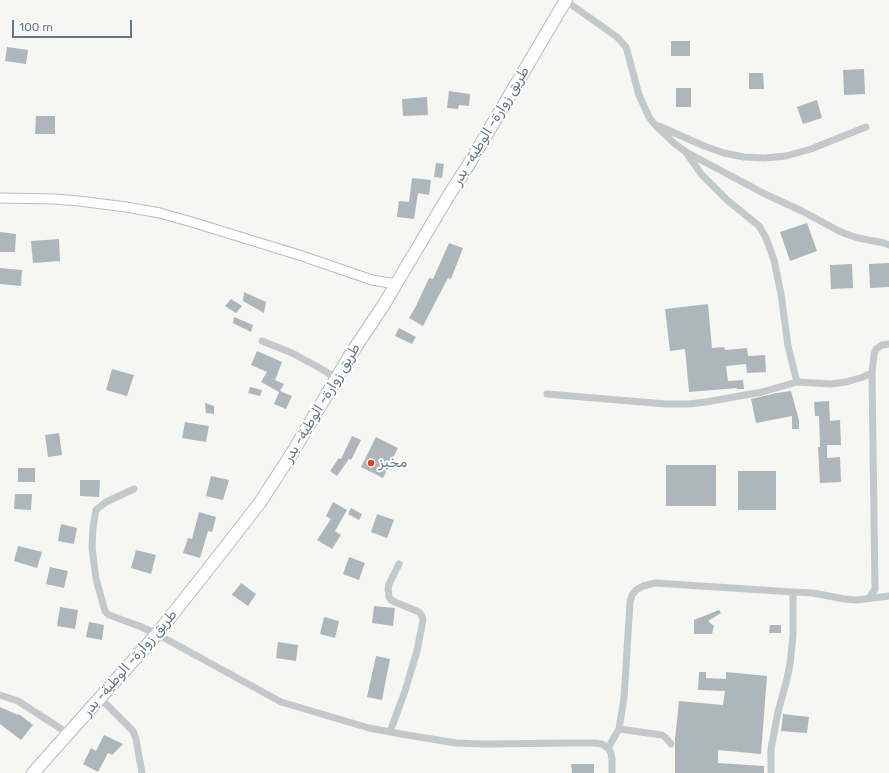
<!DOCTYPE html>
<meta charset="utf-8">
<style>
body{margin:0}
#map{position:relative;width:889px;height:773px;overflow:hidden;background:#f6f6f2;font-family:Rubik,sans-serif}
canvas{display:block}
.scale{position:absolute;left:12px;top:20px;width:120px;height:18px;box-sizing:border-box;border:2px solid #627886;border-top:0;padding-left:5px;font-size:12px;line-height:14px;white-space:nowrap;color:#627886;-webkit-text-stroke:3px #fff;paint-order:stroke}
</style>
<div id="map">
<canvas width="889" height="773"></canvas>
<div class="scale">100 m</div>
</div>
<script>
const ctx = document.querySelector('canvas').getContext('2d');
ctx.lineJoin = 'round';
function paint(path, color) { ctx.fillStyle = color; ctx.fill(path, 'evenodd'); }
const poly = rows => new Path2D(rows.map(r => 'M' + r).join(''));
function trace(path, color, width, dash) { ctx.strokeStyle = color; ctx.lineWidth = width; ctx.lineCap = dash ? 'butt' : 'round'; ctx.setLineDash(dash || []); ctx.stroke(path); }
function label(font, color, halo, rows, align = 'center') {
  ctx.font = font + ' Rubik,"Noto Naskh Arabic",sans-serif'; ctx.lineWidth = 4; ctx.setLineDash([]); ctx.textBaseline = 'middle'; ctx.strokeStyle = halo; ctx.fillStyle = color; for (const [text, x, y, turn = 0] of rows) {
    ctx.save(); ctx.translate(x, y); ctx.rotate((+turn || 0) * Math.PI / 180); ctx.textAlign = isNaN(turn) ? turn : align; if (halo) ctx.strokeText(text, 0, 0); ctx.fillText(text, 0, 0); ctx.restore();
  }
}
const building = poly([
 [671,41,690,41,690,56,671,56],
 [7,47,28,50,26,64,5,61],
 [864,69,865,94,844,95,843,70],
 [749,73,763,73,764,89,749,89],
 [676,88,691,88,691,107,676,107],
 [449,91,470,94,469,106,459,105,458,109,447,108],
 [427,97,428,115,403,116,402,99],
 [817,100,822,118,803,124,797,107],
 [36,116,55,116,55,134,35,134],
 [436,163,444,164,442,178,434,177],
 [412,178,431,180,429,195,418,193,414,219,397,217,399,201,409,202],
 [807,223,817,251,790,261,780,232],
 [0,232,16,234,15,252,0,252],
 [59,239,60,261,33,263,31,241],
 [449,243,463,248,451,279,448,278,423,326,409,318,416,306,429,278,433,279],
 [889,263,889,287,870,288,869,264],
 [852,264,853,288,831,289,830,265],
 [0,268,22,270,21,286,0,284],
 [244,292,266,302,264,313,243,301],
 [231,299,242,306,236,313,225,306],
 [708,304,712,348,724,347,725,350,747,348,748,356,765,355,766,372,747,373,746,364,726,366,728,381,743,380,744,389,737,389,737,388,689,392,685,349,670,351,665,309],
 [234,317,253,325,251,332,233,323],
 [399,328,416,337,412,344,395,336],
 [257,351,282,362,275,380,284,384,280,391,292,396,286,409,274,404,279,392,261,382,267,372,251,365],
 [112,369,134,375,127,396,106,390],
 [250,387,262,390,260,396,248,393],
 [791,391,799,420,799,429,792,429,792,416,756,423,751,399,777,393],
 [829,401,830,421,840,420,841,445,827,445,827,458,840,457,841,482,820,483,818,447,820,447,819,416,815,416,814,402],
 [205,403,214,406,214,414,206,413],
 [185,422,209,426,206,442,182,438],
 [59,433,62,455,48,457,45,435],
 [352,436,361,440,351,460,349,459,337,476,330,471,339,458,341,459],
 [376,437,398,448,383,478,361,467],
 [666,465,716,465,716,506,666,506],
 [18,468,35,468,35,482,18,482],
 [738,471,776,471,776,510,738,510],
 [211,476,229,480,223,500,206,496],
 [80,480,100,480,99,497,80,496],
 [15,494,32,494,31,510,14,509],
 [333,502,347,510,335,531,341,535,332,549,317,540,331,519,326,516],
 [351,508,362,514,359,520,348,514],
 [199,512,216,517,212,532,208,531,200,558,183,553,188,538,192,539],
 [377,514,394,520,387,538,371,532],
 [61,524,77,528,74,544,58,541],
 [18,546,42,552,37,568,14,561],
 [136,550,156,555,151,574,131,568],
 [349,557,365,563,359,580,343,574],
 [50,567,68,571,64,588,46,584],
 [241,583,256,594,248,606,232,595],
 [374,606,395,608,393,626,372,623],
 [60,607,78,610,75,629,57,626],
 [719,610,721,613,708,621,714,626,712,634,694,634,694,620],
 [324,617,339,621,335,638,320,634],
 [89,622,104,625,102,640,86,637],
 [770,625,781,625,781,633,769,633],
 [278,642,298,645,296,661,276,658],
 [376,656,390,659,382,700,367,697],
 [699,672,706,672,706,678,726,679,726,672,767,676,761,754,718,750,718,763,764,766,764,773,675,773,675,739,679,701,723,705,725,691,698,690],
 [0,707,18,715,19,714,33,725,21,740,0,724],
 [783,714,809,717,807,733,781,731],
 [104,735,123,744,112,755,108,753,98,772,83,764,91,748,96,751],
 [571,764,594,764,594,773,572,773]
]);
const street = poly([
 [566,1,617,37,626,47,639,95,649,117,655,125,675,144,686,152,765,194,802,211,837,230,846,234,858,238,884,243,889,245],
 [659,126,704,146,724,153,744,157,764,158,786,156,811,149,866,127],
 [687,154,702,175,727,200,759,226,766,238,774,260,781,294,788,346,797,382],
 [262,341,292,353,318,367,336,378],
 [547,394,666,404,689,404,706,402,762,392,797,382,831,384,846,382,863,377,872,373,874,354,876,349,882,345,889,344],
 [134,489,106,502,96,510,93,527,92,547,96,579,105,611,109,615,139,626,157,634,281,702,369,728,401,734,456,743,485,744,573,743,595,743,602,744,608,748,611,753,612,759,612,773],
 [869,598,875,589,872,373],
 [0,695,18,701,69,734],
 [100,698,133,731,136,739,142,773],
 [619,729,662,735,666,738,671,744],
 [390,732,405,691,417,651,423,620,422,616,419,612,395,602,391,600,389,597,388,589,389,584,399,564],
 [608,748,619,729,624,698,630,602,632,595,636,590,643,586,655,583,793,592,813,593,844,599,857,600,889,596],
 [771,773,771,749,778,712,787,679,790,664,793,635,793,592]
]);
const secondary = poly([
 [0,198,54,199,79,201,126,207,160,213,195,223,299,255,372,280,396,284]
]);
const highway = poly([
 [33,773,157,634,224,549,261,501,294,450,349,357,383,306,449,195,469,164,566,0]
]);
const markers = [
 [371,463,4,"#f43d14"]
];
const streetNames = [
 ["طريق زوارة- الوطية- بدر",491,126,-59],
 ["طريق زوارة- الوطية- بدر",322,403,-59],
 ["طريق زوارة- الوطية- بدر",130,663,-49]
];
const poiNames = [
 ["مخبز",379,463]
];
paint(building, '#adb7bb');
trace(secondary, '#b7bdc1', 11);
trace(highway, '#b7bbbe', 14);
trace(street, '#c3c8cb', 7);
trace(secondary, '#fff', 9);
trace(highway, '#fff', 12);
for (const [x, y, r, color] of markers) { const dot = new Path2D(); dot.arc(x, y, r, 0, 2 * Math.PI); ctx.fillStyle = color; ctx.fill(dot); trace(dot, '#fff', 1.5); }
label('14px', '#627886', '#fff', streetNames);
label('14px', '#627886', '#fff', poiNames, 'left');
</script>
